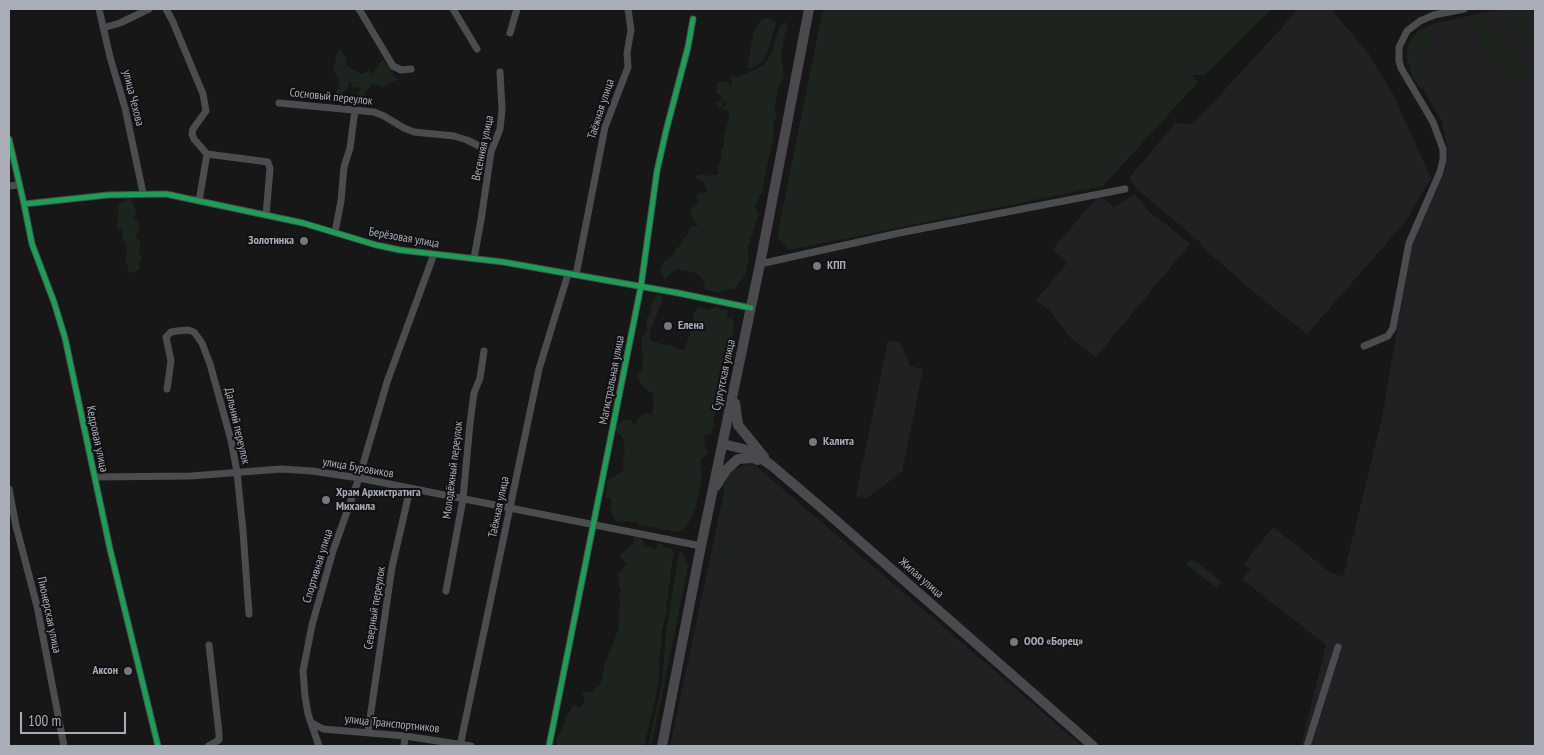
<!DOCTYPE html>
<meta charset="utf-8">
<style>
body{margin:0}
#map{position:relative;width:1544px;height:755px;overflow:hidden;background:#171717;font-family:"PT Sans Narrow",sans-serif}
canvas{display:block}
.frame{position:absolute;inset:0;border:10px solid #a8adb8;pointer-events:none}
.scale{position:absolute;left:20px;top:712px;width:106px;height:22px;box-sizing:border-box;border:2px solid #a8adb8;border-top:0;padding-left:6px;font-size:15px;line-height:18px;white-space:nowrap;color:#a8adb8;-webkit-text-stroke:4px #111113;paint-order:stroke}
</style>
<div id="map">
<canvas width="1544" height="755"></canvas>
<div class="frame"></div>
<div class="scale">100 m</div>
</div>
<script>
const ctx = document.querySelector('canvas').getContext('2d');
ctx.lineJoin = 'round';
function paint(path, color) { ctx.fillStyle = color; ctx.fill(path, 'evenodd'); }
const poly = rows => new Path2D(rows.map(r => 'M' + r).join(''));
function trace(path, color, width, dash) { ctx.strokeStyle = color; ctx.lineWidth = width; ctx.lineCap = dash ? 'butt' : 'round'; ctx.setLineDash(dash || []); ctx.stroke(path); }
function label(font, color, halo, rows, align = 'center') {
  ctx.font = font + ' "PT Sans Narrow",sans-serif'; ctx.lineWidth = 4; ctx.setLineDash([]); ctx.textBaseline = 'middle'; ctx.strokeStyle = halo; ctx.fillStyle = color; for (const [text, x, y, turn = 0] of rows) {
    ctx.save(); ctx.translate(x, y); ctx.rotate((+turn || 0) * Math.PI / 180); ctx.textAlign = isNaN(turn) ? turn : align; if (halo) ctx.strokeText(text, 0, 0); ctx.fillText(text, 0, 0); ctx.restore();
  }
}
const built = poly([
 [1299,9,1331,9,1369,54,1393,94,1431,178,1406,221,1307,334,1256,294,1201,246,1202,244,1136,188,1129,178,1175,123,1193,124],
 [1500,9,1535,9,1535,746,1301,746,1326,645,1242,579,1250,569,1244,564,1273,527,1330,572,1343,577,1382,418,1412,242,1445,171,1448,152,1442,121,1411,69,1406,57,1409,42,1419,31,1433,24],
 [1099,195,1114,207,1134,195,1141,201,1149,212,1166,224,1190,244,1096,357,1071,338,1050,311,1036,300,1067,263,1052,250],
 [888,340,901,343,910,366,923,369,902,472,867,498,856,496],
 [745,464,756,466,1082,746,670,746,727,478,736,469]
]);
const green = poly([
 [823,9,1272,9,1205,75,1192,75,1198,82,1103,186,789,250,777,237],
 [1513,9,1535,9,1535,49,1505,14],
 [1482,17,1487,18,1493,31,1522,61,1527,73,1511,84,1498,72,1490,57,1482,48,1476,27,1467,27,1460,21],
 [766,18,770,18,776,23,769,48,763,61,756,66,747,69,754,30,761,20],
 [786,22,787,24,781,54,784,77,779,86,774,109,777,116,774,121,773,132,774,138,771,147,763,184,763,190,755,206,759,214,750,239,751,242,747,248,749,258,745,276,734,289,724,290,719,293,705,289,704,282,699,275,694,272,690,273,686,270,681,271,679,269,673,271,665,279,660,271,664,261,668,259,673,255,676,249,681,245,682,240,687,236,690,227,697,226,698,224,692,218,690,210,693,205,698,202,697,196,700,192,704,194,707,191,704,182,699,181,696,178,696,176,704,174,708,176,718,174,718,165,722,156,721,152,724,146,724,136,729,118,728,111,722,108,726,106,726,101,722,102,722,106,720,108,715,103,722,99,721,96,716,93,717,83,726,81,730,85,732,85,731,77,732,76,739,77,764,65,772,52,779,27],
 [1432,26,1435,29,1434,37,1430,45,1412,54,1420,73,1424,87,1421,89,1412,76,1407,56,1410,43,1417,33],
 [340,47,341,52,344,54,347,61,346,66,349,66,351,69,355,70,362,74,369,71,372,74,383,59,390,68,392,75,398,80,388,83,383,88,378,85,371,84,368,90,365,92,365,96,360,101,356,98,361,87,352,88,351,86,353,82,349,82,348,87,343,92,343,96,338,97,337,100,335,94,338,87,340,85,333,67,337,61,334,56,338,53],
 [128,197,131,199,136,211,136,215,132,217,133,219,138,221,139,223,139,230,135,235,140,242,140,251,138,253,142,258,139,264,140,269,134,273,128,272,128,266,125,262,127,257,125,254,127,251,126,244,125,241,122,238,123,233,121,230,117,228,116,225,119,222,117,217,119,212,117,208,119,206,119,203,124,203,125,198],
 [658,295,662,296,663,299,650,331,649,337,651,341,666,345,671,345,678,350,684,350,692,329,694,313,698,308,701,307,709,310,714,307,719,308,720,310,728,310,727,319,732,316,734,328,728,352,730,354,728,361,724,371,717,411,713,418,715,425,712,430,711,435,705,435,704,437,705,441,704,445,708,452,704,457,701,458,702,479,695,509,687,526,679,532,639,525,637,522,615,521,614,516,611,513,611,497,606,498,605,497,607,492,607,481,624,470,623,459,625,454,623,448,625,442,621,435,617,433,616,427,624,420,632,420,633,424,636,424,638,418,646,413,651,415,654,408,653,394,643,387,637,376,642,369,643,360,641,351,642,336,645,335,647,330,646,319,650,316,651,307,655,297],
 [735,468,742,470,745,474,743,479,740,481,741,486,729,508,726,510,722,504,726,494,723,489,724,484,729,479,726,477,727,473],
 [739,522,741,524,737,533,737,540,731,546,728,552,728,558,721,574,720,583,716,586,713,586,712,580,716,574,715,570,721,559,721,557,716,555,721,551,723,543,728,541,731,534,736,532,735,527],
 [635,536,638,536,642,540,644,544,643,547,651,547,653,550,656,549,658,543,663,545,664,547,672,549,674,553,670,575,670,585,668,587,668,598,665,605,667,607,665,619,661,633,662,641,659,660,659,686,657,687,656,696,644,746,557,746,557,739,565,723,565,717,570,712,572,706,576,705,579,708,584,703,584,697,582,693,584,691,592,692,595,688,599,686,602,679,604,666,619,628,619,609,621,605,619,601,619,594,621,592,619,586,618,573,622,571,623,567,627,563,619,557,630,545,633,544],
 [681,552,684,555,688,566,663,691,651,746,648,746,662,684,666,632,679,553],
 [1188,561,1195,561,1222,582,1217,588,1186,564]
]);
const street = poly([
 [99,9,110,57,125,108,143,193],
 [166,9,173,22,203,94,206,111,193,129,192,134,194,139,207,154],
 [359,9,393,66,401,70,411,69],
 [453,9,477,49],
 [103,28,120,23,149,9],
 [510,33,517,9],
 [279,103,374,112,384,116,404,128,414,132,454,136,467,140,491,152],
 [9,139,24,204,32,244,54,302,65,338,110,549,158,746],
 [9,186,19,185],
 [199,201,207,154,268,162,270,169,266,215],
 [24,204,108,195,166,194,303,223,376,245,400,250,503,262,678,293,751,308],
 [335,232,341,201,344,167,350,148,355,110],
 [474,258,481,220,491,152,500,129,502,110,500,72],
 [760,264,899,233,1125,189],
 [576,275,605,127,628,67,627,53,631,30,628,9],
 [1364,346,1388,336,1393,328,1409,243,1440,172,1443,160,1443,149,1433,122,1401,68,1399,61,1399,47,1407,31,1420,21,1434,15,1464,9],
 [167,389,171,361,166,337,171,332,177,331,188,330,194,332,202,343,210,364,231,440,237,472,243,531,249,614],
 [95,477,191,476,281,469,312,471,359,478,701,546],
 [9,489,16,526,37,606,64,746],
 [446,591,463,499,470,423,474,393,480,378,484,351],
 [312,723,323,729,405,736,471,746],
 [368,732,392,567,410,489],
 [208,746,219,740,219,733,209,645],
 [319,746,308,714,305,696,303,671,312,625,333,551,359,478,387,382,434,254],
 [404,746,405,736],
 [460,746,539,369,568,274],
 [549,746,641,286,657,171,666,131,688,47,693,19],
 [1307,746,1338,647]
]);
const secondary = poly([
 [735,403,738,425,764,457],
 [723,444,744,449,753,453,771,465,824,510,1093,746],
 [716,486,726,470,738,459,753,458,758,460],
 [662,746,701,546,760,264,809,9]
]);
const cycleway = poly([
 [9,139,24,204,32,244,54,302,65,338,110,549,158,746],
 [24,204,108,195,166,194,303,223,376,245,400,250,503,262,678,293,751,308],
 [549,746,641,286,657,171,666,131,688,47,693,19]
]);
const markers = [
 [304,241,5,"#757880"],
 [817,266,5,"#757880"],
 [668,326,5,"#757880"],
 [813,442,5,"#757880"],
 [326,500,5,"#757880"],
 [1014,642,5,"#757880"],
 [128,671,5,"#757880"]
];
const streetNames = [
 ["Сосновый переулок",331,97,6],
 ["улица Чехова",133,98,76],
 ["Таёжная улица",601,109,-72],
 ["Весенняя улица",483,148,-78],
 ["Берёзовая улица",404,238,10],
 ["Сургутская улица",724,375,-78],
 ["Магистральная улица",612,380,-79],
 ["Дальний переулок",237,426,77],
 ["Кедровая улица",97,439,78],
 ["улица Буровиков",358,468,10],
 ["Молодёжный переулок",453,470,-83],
 ["Таёжная улица",499,507,-78],
 ["Спортивная улица",318,566,-73],
 ["Жилая улица",921,578,41],
 ["Северный переулок",375,608,-81],
 ["Пионерская улица",49,615,78],
 ["улица Транспортников",392,724,6]
];
const poiNames = [
 ["Золотинка",294,241,"right"],
 ["КПП",827,266],
 ["Елена",678,326],
 ["Калита",823,442],
 ["Храм Архистратига",336,493],
 ["Михаила",336,507],
 ["ООО «Борец»",1024,642],
 ["Аксон",118,671,"right"]
];
paint(built, '#212123');
paint(green, '#1d241e');
trace(street, '#4b4c50', 7);
trace(secondary, '#4a4a4e', 10);
trace(cycleway, '#1a9f57', 5);
for (const [x, y, r, color] of markers) { const dot = new Path2D(); dot.arc(x, y, r, 0, 2 * Math.PI); ctx.fillStyle = color; ctx.fill(dot); trace(dot, '#111113', 2); }
label('12px', '#a8adb8', '#111113', streetNames);
label('bold 12px', '#a8adb8', '#111113', poiNames, 'left');
</script>
